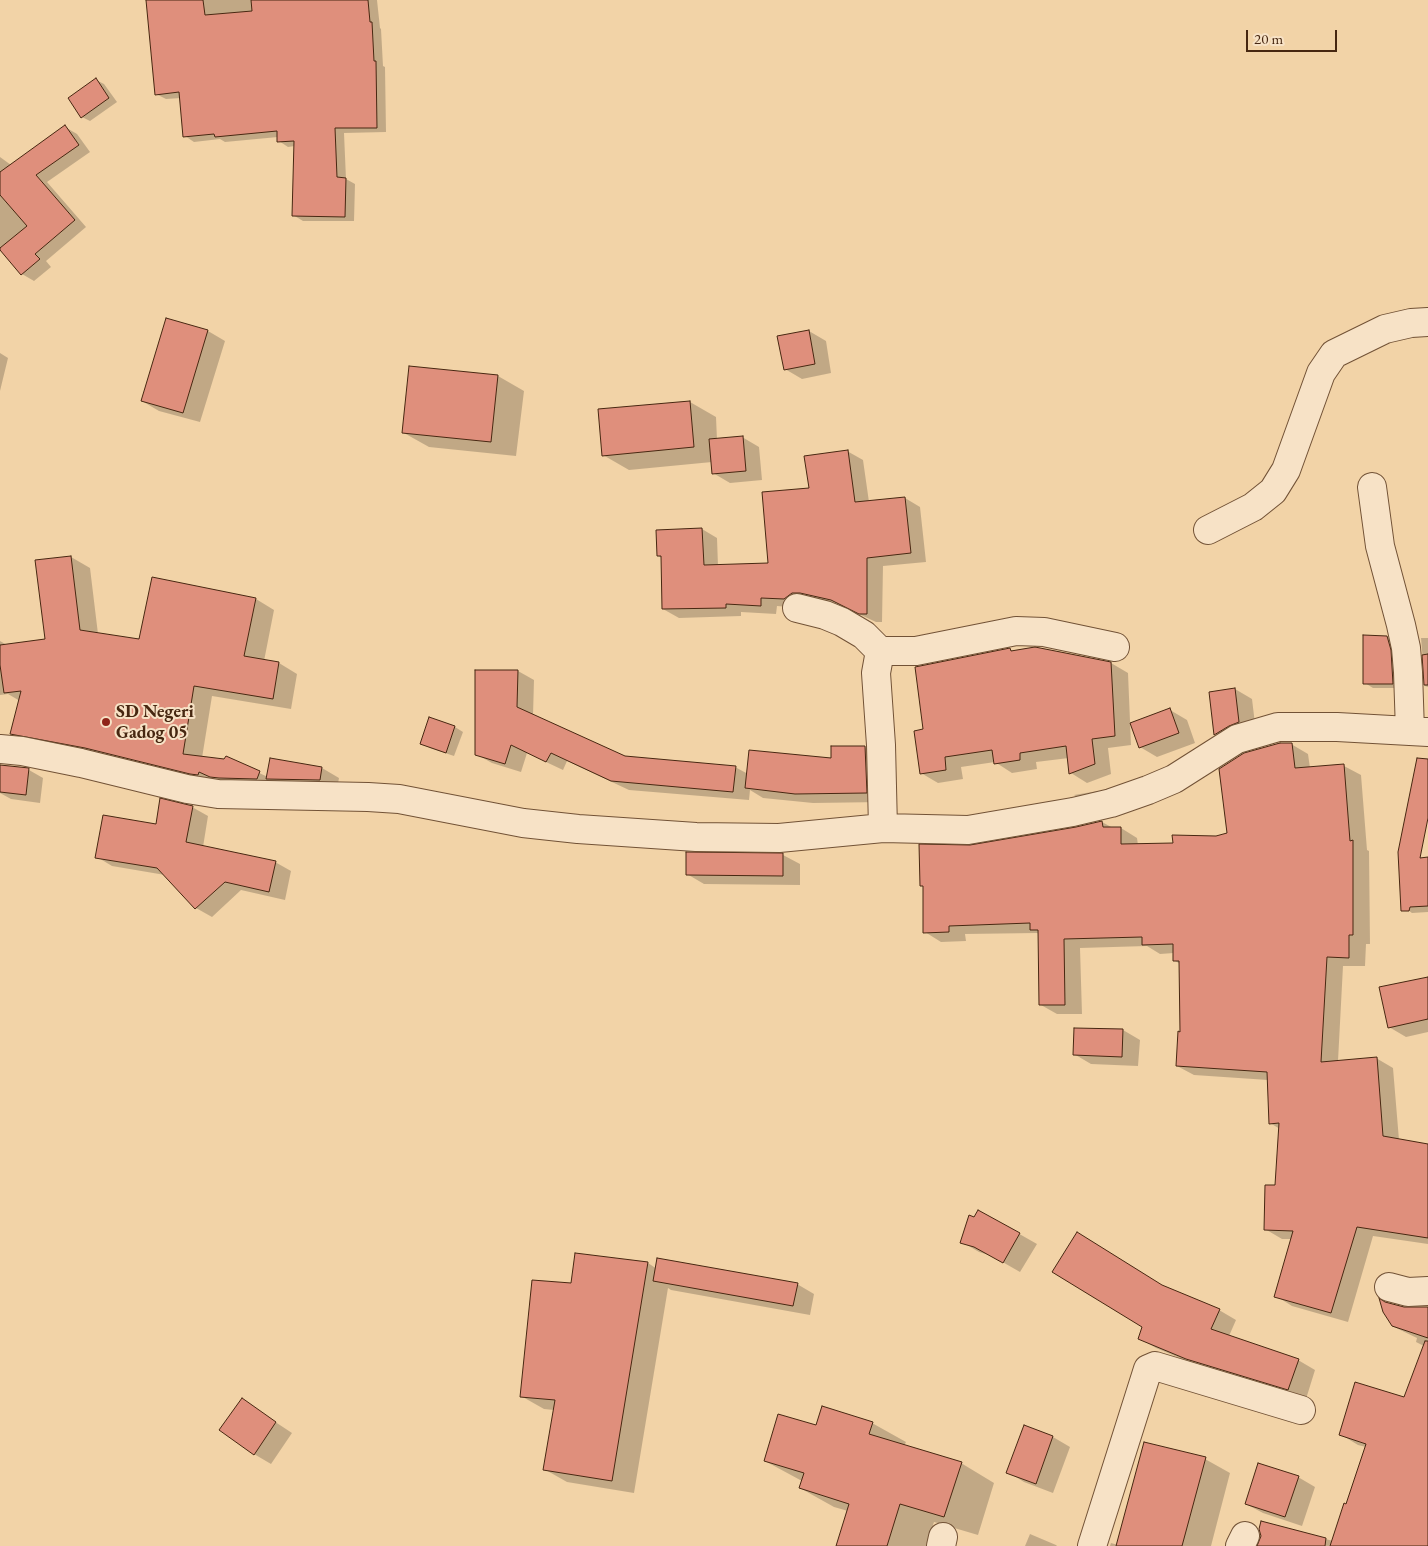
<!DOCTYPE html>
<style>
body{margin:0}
#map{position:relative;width:1428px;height:1546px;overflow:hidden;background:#f2d3a7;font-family:"EB Garamond",serif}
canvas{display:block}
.scale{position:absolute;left:1246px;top:30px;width:91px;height:22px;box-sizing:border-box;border:2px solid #472711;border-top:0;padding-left:6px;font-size:15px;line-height:18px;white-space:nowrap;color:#472711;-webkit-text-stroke:4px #f7e2c6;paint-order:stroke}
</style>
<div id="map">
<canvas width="1428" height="1546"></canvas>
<div class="scale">20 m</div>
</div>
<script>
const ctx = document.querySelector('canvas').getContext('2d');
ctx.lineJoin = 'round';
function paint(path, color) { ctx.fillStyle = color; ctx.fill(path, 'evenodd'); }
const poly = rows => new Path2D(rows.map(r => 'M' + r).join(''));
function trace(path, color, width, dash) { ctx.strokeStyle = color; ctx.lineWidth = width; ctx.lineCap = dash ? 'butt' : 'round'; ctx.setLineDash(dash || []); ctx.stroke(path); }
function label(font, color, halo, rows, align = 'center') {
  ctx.font = font + ' "EB Garamond",serif'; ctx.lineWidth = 4; ctx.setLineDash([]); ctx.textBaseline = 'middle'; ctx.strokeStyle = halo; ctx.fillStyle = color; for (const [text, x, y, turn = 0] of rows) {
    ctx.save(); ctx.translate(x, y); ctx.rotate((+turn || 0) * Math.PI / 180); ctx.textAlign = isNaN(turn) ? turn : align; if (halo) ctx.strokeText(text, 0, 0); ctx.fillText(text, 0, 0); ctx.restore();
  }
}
const shadow = poly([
 [147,0,377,0,380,28,381,29,383,66,385,67,386,132,344,133,346,179,355,184,354,221,303,221,293,215,295,146,288,147,279,141,278,137,225,142,220,139,194,142,185,136,181,98,166,99,156,94],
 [96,80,104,84,117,102,90,121,82,117],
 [65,127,77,134,90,152,47,182,86,227,46,261,51,267,34,281,22,274,0,248,0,157,11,165],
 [167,319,208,331,225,341,200,422,159,411,142,401],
 [809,331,826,341,831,373,802,379,785,369],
 [0,353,8,358,0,391],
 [410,368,498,376,524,391,516,456,429,447,404,433],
 [690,402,716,417,717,440,742,437,759,447,762,480,730,483,713,473,712,462,629,470,603,455,600,410],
 [847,451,863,460,869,502,905,498,920,507,926,562,883,566,882,622,876,622,848,609,817,601,801,608,777,606,776,614,741,612,741,616,679,618,663,609,662,558,658,556,702,529,717,538,718,566,770,565,810,489],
 [71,557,90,568,98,634,140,641,153,578,256,599,274,610,264,661,279,663,297,674,291,709,212,696,202,758,225,761,226,758,268,777,271,759,322,768,339,778,337,789,239,788,30,744,12,734,20,701,8,694,0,695,0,641,7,645,46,640],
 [1387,637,1395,642,1400,688,1373,688,1365,683],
 [1421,638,1428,638,1428,687,1425,686],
 [1010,649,1014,652,1111,663,1128,673,1131,745,1108,748,1111,774,1087,783,1071,773,1069,758,1036,762,1037,769,1012,773,995,762,961,767,963,779,938,783,921,773,925,730],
 [518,671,534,680,533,716,624,757,735,767,748,774,832,760,832,747,865,747,882,757,883,802,813,803,763,798,750,790,749,800,629,790,567,761,563,770,527,753,521,772,492,763,476,754],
 [1235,689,1252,699,1256,732,1232,744,1216,734,1210,693],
 [1170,710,1187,720,1195,743,1157,757,1140,747],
 [430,719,455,727,463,732,454,756,430,748,422,744],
 [1291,744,1308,754,1310,768,1344,766,1361,775,1367,850,1369,851,1370,944,1366,944,1365,966,1343,966,1338,1061,1376,1058,1393,1068,1399,1140,1428,1145,1428,1244,1373,1236,1348,1322,1292,1306,1276,1296,1292,1239,1282,1239,1265,1229,1276,1186,1280,1129,1270,1123,1268,1080,1194,1075,1177,1066,1181,1033,1180,964,1174,960,1174,953,1160,954,1147,946,1080,948,1082,1014,1057,1014,1041,1005,1040,934,1037,933,965,934,966,941,941,942,925,932,971,847,1076,829,1102,822,1113,828,1121,828,1137,838,1138,845,1174,844,1229,834],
 [0,765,29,770,43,778,40,803,11,799,0,793],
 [1098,791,1113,800,1090,805,1074,795],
 [192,807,208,816,203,847,275,862,291,871,285,900,241,890,212,917,196,908,165,875,112,866,97,857],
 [687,853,783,855,800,864,800,885,704,884,687,874],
 [1428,882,1428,912,1412,913,1402,906],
 [1428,978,1428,1032,1406,1037,1389,1027],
 [1123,1030,1140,1040,1138,1066,1091,1064,1074,1054],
 [979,1211,1037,1244,1020,1272,992,1256,979,1252,962,1242],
 [576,1254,648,1263,657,1269,797,1284,814,1294,810,1315,671,1290,668,1288,634,1493,567,1482,544,1469,554,1410,544,1409,521,1396,572,1285],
 [1165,1287,1219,1310,1236,1320,1229,1336,1298,1360,1315,1370,1306,1399,1204,1368,1156,1348,1139,1338],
 [1428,1308,1428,1546,1259,1546,1262,1536,1262,1522,1333,1541,1347,1505,1366,1447,1358,1445,1340,1434,1405,1399,1424,1346,1416,1342,1417,1338,1392,1326,1408,1309],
 [242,1400,292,1433,271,1464,254,1454],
 [872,1423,906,1442,904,1446,961,1463,994,1483,978,1535,934,1522,926,1546,837,1546,848,1511,834,1507,800,1488,802,1481,765,1461,817,1427],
 [1024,1427,1053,1437,1070,1447,1053,1493,1024,1482,1008,1472],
 [1205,1459,1230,1473,1211,1546,1110,1546,1111,1543,1118,1545],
 [1298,1477,1315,1487,1302,1526,1263,1513,1246,1504],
 [1030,1534,1056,1545,1057,1546,1025,1546]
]);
const building = poly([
 [146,0,203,0,205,15,252,11,251,0,368,0,370,22,372,22,374,61,376,61,377,128,335,128,337,177,346,178,345,217,292,216,294,141,277,142,277,131,215,137,214,134,183,137,179,92,155,95,146,0],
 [96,78,109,98,81,118,68,98,96,78],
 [65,125,79,145,36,175,75,220,35,254,40,259,21,275,0,250,0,248,27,226,0,195,0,172,65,125],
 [166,318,208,330,183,413,141,401,166,318],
 [809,330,815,364,784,370,777,336,809,330],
 [409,366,498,375,491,442,402,433,409,366],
 [690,401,694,447,602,456,598,409,690,401],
 [743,436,746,471,712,474,709,439,743,436],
 [848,450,855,502,905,497,911,553,867,558,867,614,859,614,831,600,800,593,792,593,784,599,761,598,761,606,726,604,726,608,662,609,661,556,657,556,656,530,702,528,704,565,768,563,762,492,809,488,804,456,848,450],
 [71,556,80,630,139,639,152,577,256,598,244,656,279,662,273,699,194,686,183,754,224,759,226,756,260,771,257,779,219,778,210,777,199,772,198,775,190,774,85,748,10,734,21,691,4,693,0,665,0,645,45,639,35,560,71,556],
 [1363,635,1387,636,1391,650,1393,684,1363,684,1363,635],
 [1035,647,1111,662,1115,736,1092,739,1095,764,1069,774,1066,746,1020,753,1020,760,994,764,992,750,945,757,946,770,920,774,914,731,923,729,915,667,1010,648,1011,651,1035,647],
 [1428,654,1428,685,1424,685,1422,655,1428,654],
 [475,670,518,670,517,707,625,756,736,766,733,792,611,781,551,753,546,762,511,745,505,764,475,755,475,670],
 [1235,688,1239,722,1229,726,1214,735,1209,692,1235,688],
 [1170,708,1179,733,1139,748,1130,723,1170,708],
 [429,717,455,726,446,753,420,744,429,717],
 [1280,743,1292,743,1295,768,1344,764,1350,841,1353,840,1353,935,1349,935,1349,958,1327,957,1321,1062,1377,1057,1383,1136,1428,1144,1428,1238,1357,1227,1331,1313,1274,1297,1293,1231,1264,1230,1265,1185,1275,1185,1279,1123,1269,1124,1267,1072,1176,1066,1178,1031,1180,1032,1179,961,1173,961,1173,944,1142,945,1142,937,1064,939,1065,1005,1039,1005,1038,930,1030,930,1030,923,949,926,949,932,923,933,923,886,920,886,919,844,970,845,1076,827,1102,821,1103,827,1121,827,1121,844,1173,843,1172,835,1216,836,1227,833,1219,769,1244,753,1280,743],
 [831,746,865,746,867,793,795,794,745,788,749,750,831,758,831,746],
 [270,758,322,767,320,780,266,779,270,758],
 [1417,758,1428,759,1428,818,1420,858,1428,857,1428,906,1410,907,1409,911,1401,911,1398,852,1417,758],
 [0,765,29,768,26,795,0,792,0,765],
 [160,798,193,806,186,842,276,861,269,892,225,882,195,909,157,868,95,858,103,815,156,824,160,798],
 [686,852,783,853,783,876,686,875,686,852],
 [1428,977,1428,1019,1388,1028,1379,987,1428,977],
 [1074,1028,1123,1029,1122,1057,1073,1055,1074,1028],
 [978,1210,1020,1233,1003,1263,974,1247,960,1243,969,1215,974,1217,978,1210],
 [1077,1232,1162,1285,1220,1309,1211,1329,1299,1359,1288,1390,1186,1359,1138,1339,1142,1327,1052,1272,1077,1232],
 [575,1253,648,1262,612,1481,543,1470,555,1400,520,1397,532,1280,571,1283,575,1253],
 [657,1258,798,1283,793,1306,653,1281,657,1258],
 [1379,1298,1385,1302,1404,1307,1428,1307,1428,1338,1392,1326,1383,1312,1379,1298],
 [1425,1341,1428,1341,1428,1546,1330,1546,1344,1503,1346,1504,1366,1444,1339,1435,1355,1382,1404,1397,1425,1341],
 [242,1398,276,1422,254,1455,219,1430,242,1398],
 [822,1406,873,1422,869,1434,962,1462,944,1517,900,1504,887,1546,836,1546,849,1504,799,1488,804,1473,764,1461,778,1414,816,1425,822,1406],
 [1024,1425,1053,1436,1036,1484,1006,1473,1024,1425],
 [1144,1442,1206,1457,1182,1546,1116,1546,1144,1442],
 [1258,1463,1299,1476,1285,1517,1245,1504,1258,1463],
 [1261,1521,1326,1538,1325,1546,1257,1546,1261,1536,1259,1529,1261,1521]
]);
const minor = poly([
 [1372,487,1380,546,1401,625,1406,648,1408,672,1410,731],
 [1208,530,1253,507,1273,491,1286,470,1321,373,1334,354,1385,329,1411,323,1428,322],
 [797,608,825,615,842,622,864,635,880,651],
 [0,749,22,751,81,763,187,789,218,794,368,797,399,799,523,823,578,829,696,837,779,838,883,828,968,830,1073,812,1111,803,1148,790,1174,779,1237,739,1278,727,1337,727,1428,732],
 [883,828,881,745,876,673,880,651,916,651,1016,631,1044,632,1115,647],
 [1389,1287,1408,1292,1428,1291],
 [941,1546,943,1537],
 [1092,1546,1148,1369,1155,1366,1301,1410],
 [1240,1546,1245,1536]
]);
const markers = [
 [106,722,5,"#8f2418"]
];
const poiNames = [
 ["SD Negeri",116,712],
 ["Gadog 05",116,733]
];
paint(shadow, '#0003');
paint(building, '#df8f7c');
trace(building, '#472711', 1);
trace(minor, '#725236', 30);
trace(minor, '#f7e2c6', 28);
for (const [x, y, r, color] of markers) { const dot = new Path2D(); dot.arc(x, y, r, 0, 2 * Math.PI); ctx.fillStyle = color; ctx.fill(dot); trace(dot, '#f7e2c6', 2); }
label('bold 18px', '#472711', '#f7e2c6', poiNames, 'left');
</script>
